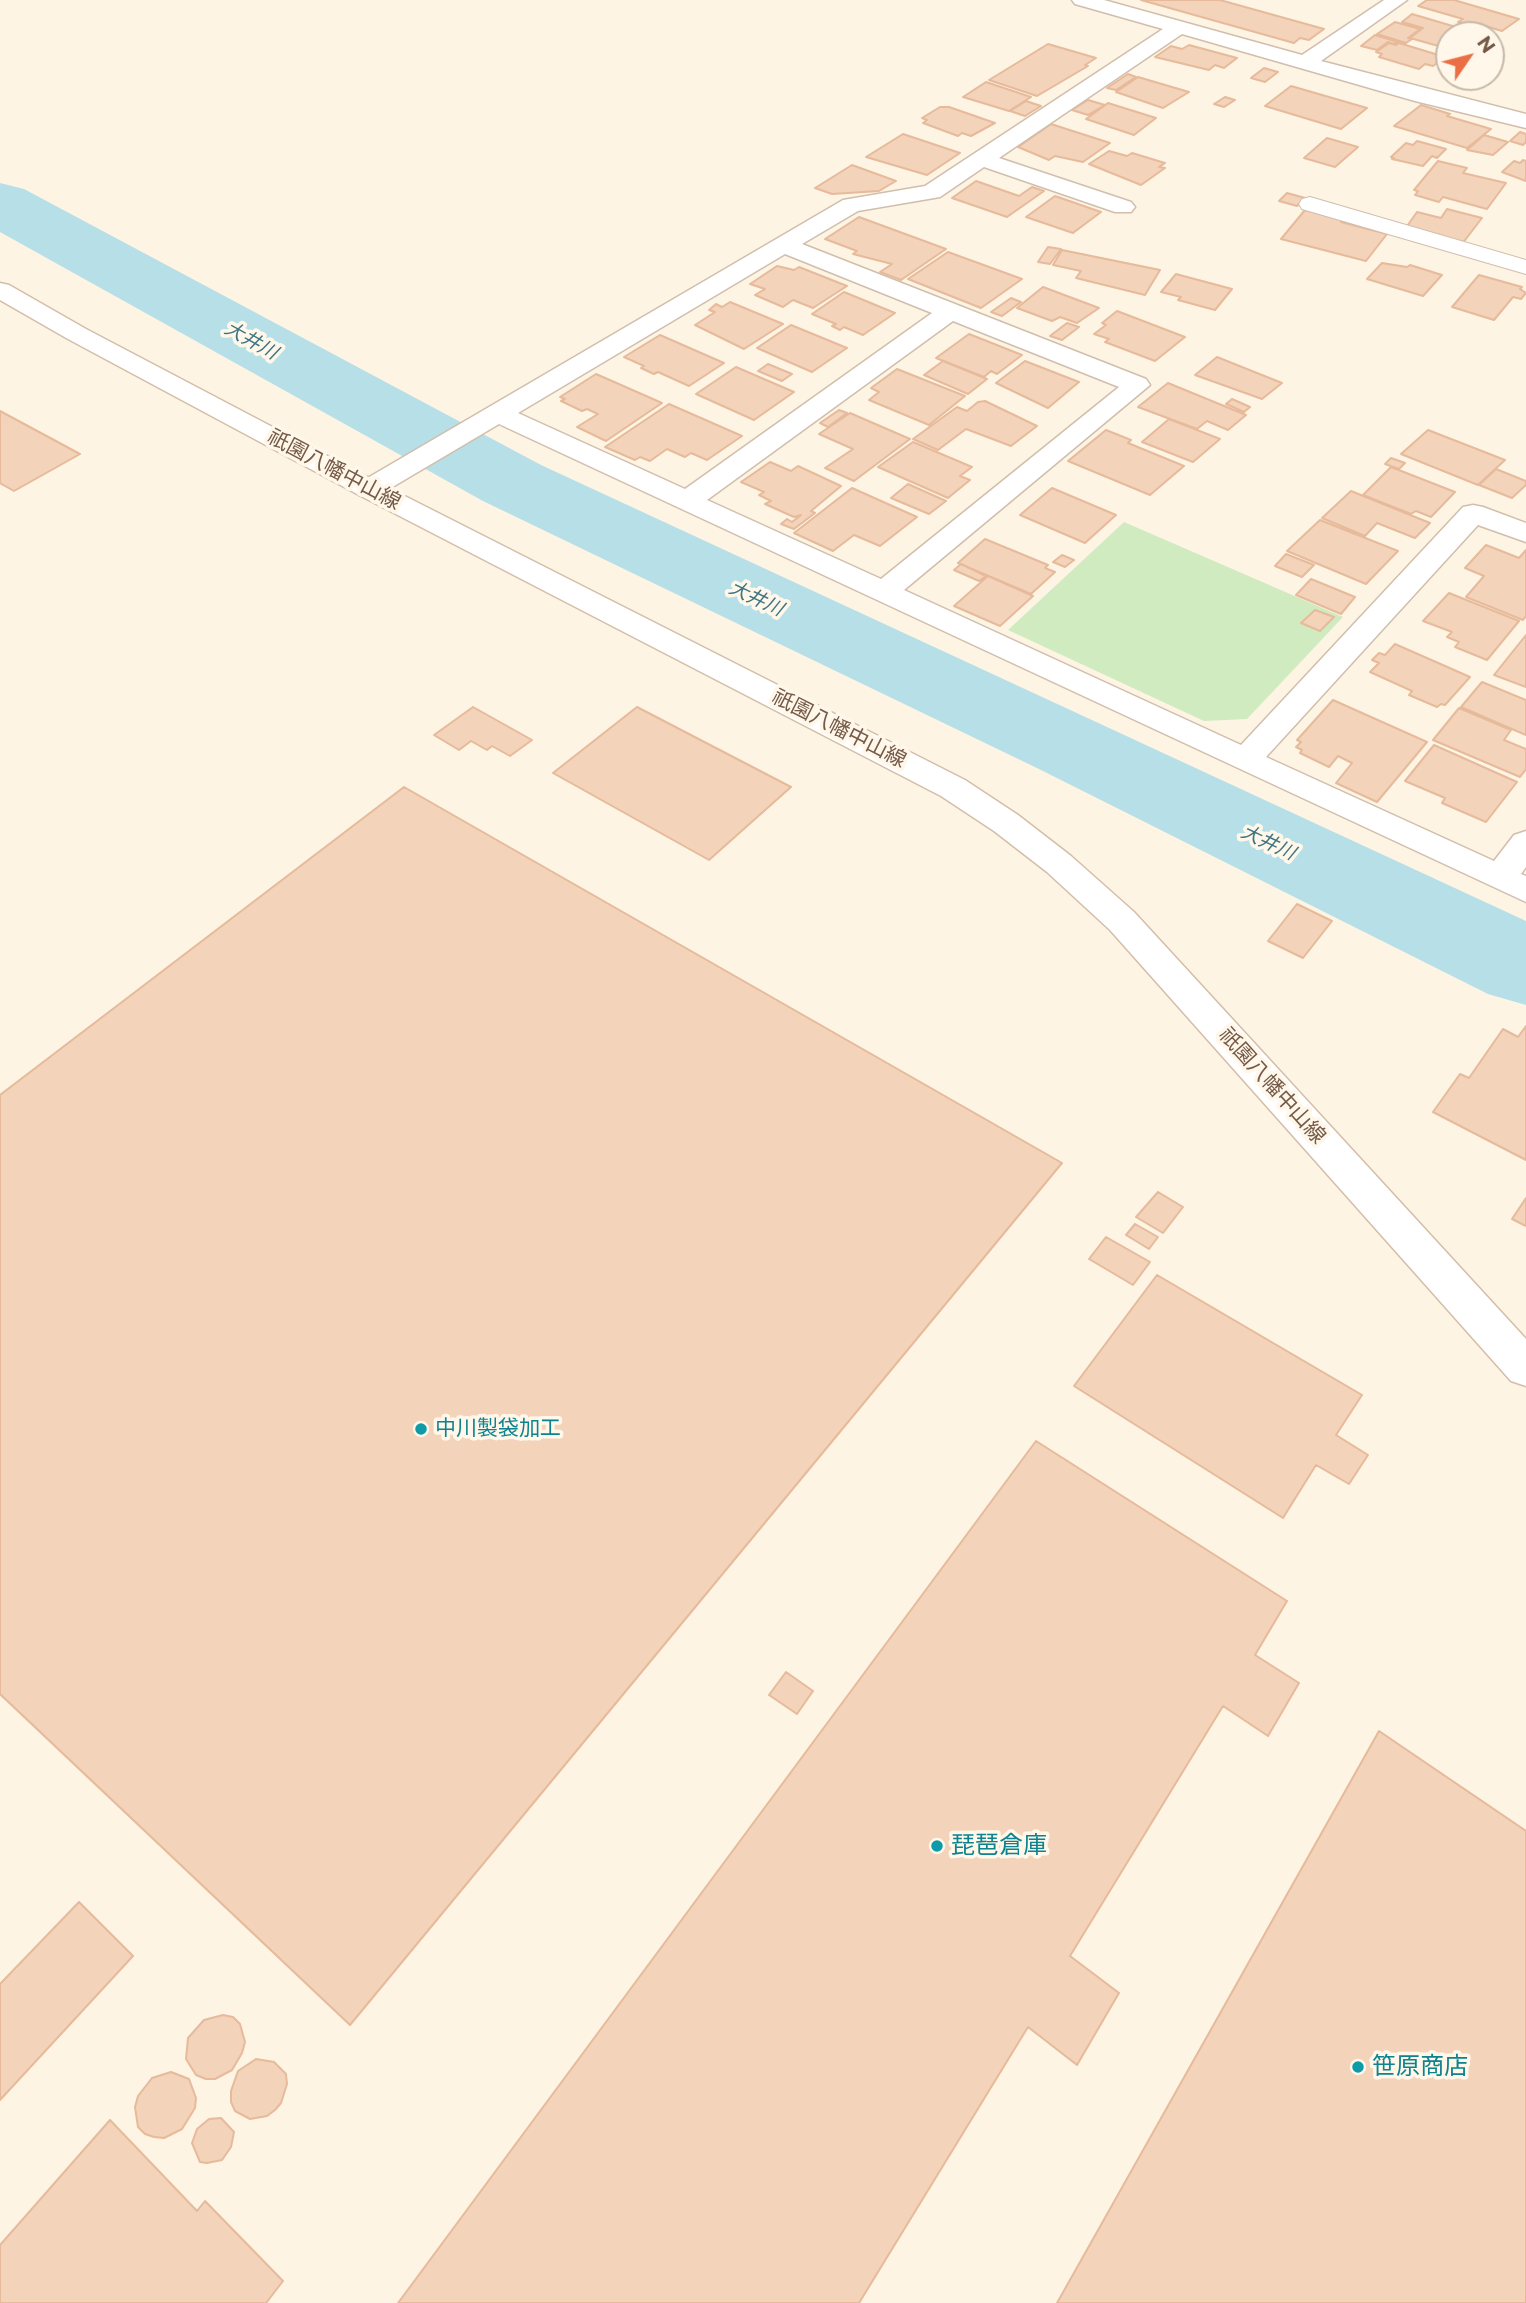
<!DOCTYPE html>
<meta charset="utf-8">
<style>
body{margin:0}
#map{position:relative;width:1526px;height:2303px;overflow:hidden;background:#fdf4e3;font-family:Montserrat,sans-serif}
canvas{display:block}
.north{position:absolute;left:1435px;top:21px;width:70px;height:70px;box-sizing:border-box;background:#fff8ea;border:2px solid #c8b9a9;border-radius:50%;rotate:55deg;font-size:19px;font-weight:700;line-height:28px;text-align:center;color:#765a48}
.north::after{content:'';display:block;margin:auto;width:24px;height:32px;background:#eb6f44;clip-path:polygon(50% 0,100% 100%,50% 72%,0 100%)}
</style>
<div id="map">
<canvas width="1526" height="2303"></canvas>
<div class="north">N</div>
</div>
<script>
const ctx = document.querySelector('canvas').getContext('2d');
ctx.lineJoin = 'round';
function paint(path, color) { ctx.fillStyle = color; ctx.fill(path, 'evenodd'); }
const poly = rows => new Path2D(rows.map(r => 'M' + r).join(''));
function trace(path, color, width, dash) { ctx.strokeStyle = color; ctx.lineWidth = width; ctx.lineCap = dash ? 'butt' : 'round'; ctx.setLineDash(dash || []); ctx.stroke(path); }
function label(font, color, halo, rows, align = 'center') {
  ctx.font = font + ' Montserrat,"Noto Sans JP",sans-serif'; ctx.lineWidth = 7; ctx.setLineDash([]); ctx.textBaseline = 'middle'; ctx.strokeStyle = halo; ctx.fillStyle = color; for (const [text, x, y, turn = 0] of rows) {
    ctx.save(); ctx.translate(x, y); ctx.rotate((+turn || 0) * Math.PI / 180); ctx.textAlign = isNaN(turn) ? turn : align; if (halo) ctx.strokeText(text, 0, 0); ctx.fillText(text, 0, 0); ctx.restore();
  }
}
const green = poly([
 [1124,522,1343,617,1247,719,1204,721,1008,630]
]);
const river = poly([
 [0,183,24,189,541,465,1526,921,1526,1005,1488,994,1039,769,483,501,0,232,0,183]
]);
const building = poly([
 [1141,0,1220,0,1324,29,1309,40,1300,38,1294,43,1141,0],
 [1427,0,1454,0,1519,19,1502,31,1482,25,1478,28,1458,22,1463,19,1418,6,1427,0],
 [1412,14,1483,35,1449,35,1449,49,1410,38,1423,28,1402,22,1412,14],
 [1395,22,1420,29,1408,38,1412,39,1406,43,1377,34,1395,22],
 [1375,35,1398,42,1394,44,1388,42,1377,50,1361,46,1375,35],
 [1389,43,1396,45,1399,43,1445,57,1433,66,1425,64,1419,69,1379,57,1382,54,1376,52,1389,43],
 [1048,44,1096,58,1085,65,1088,66,1037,96,989,80,1048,44],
 [1189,45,1237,58,1224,68,1215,65,1209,70,1155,57,1171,46,1182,49,1189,45],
 [1264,68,1278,72,1265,82,1251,78,1264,68],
 [1128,74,1136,77,1116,90,1107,88,1128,74],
 [1138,77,1189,92,1163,108,1116,92,1138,77],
 [986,82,1031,97,1009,111,963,97,986,82],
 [1291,86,1367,108,1341,129,1265,106,1291,86],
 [1225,97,1235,100,1224,107,1214,104,1225,97],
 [1088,100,1105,105,1088,115,1072,110,1088,100],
 [1026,101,1041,106,1025,116,1010,111,1026,101],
 [1108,103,1156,118,1134,135,1086,119,1108,103],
 [1421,105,1450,114,1447,116,1491,129,1467,148,1394,126,1421,105],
 [940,107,949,107,995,123,971,136,962,133,958,136,923,123,927,120,922,118,940,107],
 [1051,124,1110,143,1083,162,1055,156,1049,160,1018,147,1051,124],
 [1520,132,1526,134,1526,142,1523,145,1510,141,1520,132],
 [903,134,960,153,927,175,866,157,903,134],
 [1484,135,1508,142,1493,155,1467,150,1484,135],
 [1327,138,1358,147,1335,167,1304,158,1327,138],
 [1417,141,1446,149,1437,158,1432,156,1423,166,1392,159,1394,158,1391,157,1406,143,1413,145,1417,141],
 [1109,151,1127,156,1132,153,1165,163,1159,167,1165,168,1141,185,1089,164,1109,151],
 [1523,160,1526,161,1526,181,1502,172,1514,161,1520,163,1523,160],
 [1438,161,1467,168,1463,173,1506,183,1487,209,1443,197,1439,202,1415,195,1418,191,1414,190,1438,161],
 [852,165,896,181,879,191,832,194,815,188,852,165],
 [976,181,1019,196,1032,187,1044,191,1007,217,952,198,976,181],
 [1287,193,1305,198,1297,206,1279,201,1287,193],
 [1055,196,1101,212,1073,233,1026,217,1055,196],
 [1447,209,1482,218,1462,244,1405,229,1417,212,1441,218,1447,209],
 [1305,210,1343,219,1341,222,1387,234,1366,261,1281,239,1305,210],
 [859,217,946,249,901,280,880,272,892,264,853,254,857,251,825,239,859,217],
 [1048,247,1061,249,1050,264,1038,262,1048,247],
 [1062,250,1160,270,1145,295,1076,278,1081,271,1053,265,1062,250],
 [948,252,1022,279,981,308,908,279,948,252],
 [1382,263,1407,267,1410,265,1442,275,1423,296,1367,279,1382,263],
 [777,266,794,270,799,267,847,286,813,308,793,300,783,307,755,295,765,289,750,284,777,266],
 [1176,274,1232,289,1215,310,1178,300,1181,297,1161,292,1176,274],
 [1479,275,1522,287,1520,289,1526,293,1521,299,1513,297,1494,320,1452,307,1479,275],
 [1043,287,1099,308,1077,323,1060,317,1052,321,1017,308,1043,287],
 [844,292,895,313,863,335,844,327,840,330,832,326,836,324,812,314,844,292],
 [1011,298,1021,302,1002,316,991,312,1011,298],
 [730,302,783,324,744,349,695,325,715,312,709,310,716,304,722,307,730,302],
 [1117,311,1185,337,1155,361,1105,342,1109,339,1094,334,1106,325,1102,323,1117,311],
 [1067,323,1079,327,1062,340,1050,336,1067,323],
 [791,325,847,348,812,372,757,348,791,325],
 [969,334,1022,355,997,374,991,371,984,377,936,358,969,334],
 [660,335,724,363,689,386,658,372,654,374,641,368,644,366,624,357,660,335],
 [1217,357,1282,383,1262,399,1195,375,1217,357],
 [943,361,987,379,968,394,924,375,943,361],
 [1025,361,1079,382,1048,408,996,383,1025,361],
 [768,364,792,374,782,381,758,371,768,364],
 [736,367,794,392,754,420,696,394,736,367],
 [897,369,965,396,929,425,869,400,879,392,871,388,897,369],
 [596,374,662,403,606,441,577,427,598,414,587,409,582,411,561,401,565,399,560,397,596,374],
 [1168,383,1246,415,1228,430,1207,421,1197,429,1138,407,1168,383],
 [1232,399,1250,407,1244,412,1226,404,1232,399],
 [985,401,1037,426,1011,446,966,429,938,450,913,439,957,407,967,411,978,402,985,401],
 [669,404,742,436,707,460,691,453,685,457,667,449,650,461,640,457,635,460,605,447,669,404],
 [839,410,847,413,828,427,820,423,839,410],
 [0,411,80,454,14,491,0,483,0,411],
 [850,413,910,439,854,481,825,468,853,449,819,434,850,413],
 [1169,419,1220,439,1193,462,1142,442,1169,419],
 [1106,430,1131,440,1128,443,1184,466,1150,495,1068,461,1106,430],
 [1428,430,1505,460,1478,485,1401,454,1428,430],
 [913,442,972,467,960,476,970,480,948,498,878,467,913,442],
 [1391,458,1405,463,1399,469,1385,464,1391,458],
 [770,462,791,471,798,466,841,486,811,511,815,513,794,529,781,524,787,519,792,522,801,515,794,517,765,504,771,501,759,495,764,492,741,482,770,462],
 [1391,467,1455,492,1431,517,1416,511,1411,514,1363,495,1391,467],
 [1496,469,1526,481,1526,485,1512,498,1479,485,1496,469],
 [908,484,946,501,929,514,891,498,908,484],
 [852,488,917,517,880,546,854,535,833,551,794,533,852,488],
 [1052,488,1116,515,1085,543,1020,515,1052,488],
 [1351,491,1430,523,1415,538,1377,523,1365,536,1322,518,1351,491],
 [1320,520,1398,551,1366,584,1287,551,1320,520],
 [985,539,1048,565,1045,568,1055,572,1031,594,958,563,985,539],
 [1486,545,1519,558,1526,550,1526,616,1523,620,1466,597,1484,576,1465,568,1486,545],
 [1286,554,1314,565,1302,577,1275,566,1286,554],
 [1062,555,1074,560,1065,567,1053,562,1062,555],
 [961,564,986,576,979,581,954,570,961,564],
 [988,576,1033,596,1000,626,954,606,988,576],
 [1311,579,1355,597,1341,614,1296,595,1311,579],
 [1449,593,1519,621,1487,660,1455,647,1459,642,1447,637,1452,632,1423,621,1449,593],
 [1315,610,1334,617,1320,631,1301,623,1315,610],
 [1526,635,1526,687,1494,675,1526,635],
 [1395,644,1470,677,1445,705,1441,704,1437,707,1409,695,1412,691,1370,672,1379,663,1372,660,1379,653,1385,655,1395,644],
 [1482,682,1526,700,1526,735,1461,707,1482,682],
 [1333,700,1427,742,1377,802,1336,783,1352,763,1338,756,1329,767,1300,753,1302,750,1296,747,1301,742,1297,740,1333,700],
 [473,707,532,740,510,756,492,746,487,750,471,741,459,750,434,735,473,707],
 [637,707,791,787,709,860,553,773,637,707],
 [1459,708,1511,730,1504,740,1526,749,1526,769,1520,777,1433,740,1459,708],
 [1434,745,1517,782,1486,822,1442,803,1445,798,1405,781,1434,745],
 [404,787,1062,1163,350,2025,0,1694,0,1095,404,787],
 [1297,904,1332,921,1303,958,1268,941,1297,904],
 [1526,1026,1526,1160,1433,1112,1460,1074,1469,1078,1503,1029,1518,1037,1526,1026],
 [1158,1192,1183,1207,1163,1233,1136,1217,1158,1192],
 [1526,1198,1526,1226,1512,1219,1526,1198],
 [1135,1224,1158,1237,1149,1249,1126,1235,1135,1224],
 [1106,1237,1150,1262,1133,1285,1089,1259,1106,1237],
 [1157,1275,1362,1395,1336,1435,1368,1455,1349,1484,1316,1465,1283,1518,1074,1386,1157,1275],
 [1036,1441,1287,1601,1255,1655,1299,1683,1268,1736,1223,1706,1070,1956,1119,1993,1077,2065,1028,2027,859,2303,398,2303,1036,1441],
 [786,1672,813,1691,797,1714,769,1695,786,1672],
 [1379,1731,1526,1831,1526,2303,1057,2303,1379,1731],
 [79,1902,133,1956,0,2100,0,1984,79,1902],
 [223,2015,233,2017,240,2024,245,2042,242,2053,232,2070,215,2079,206,2079,196,2075,186,2059,188,2038,204,2020,223,2015],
 [256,2059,274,2062,286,2074,287,2084,281,2103,275,2110,267,2116,250,2119,235,2111,231,2102,231,2091,238,2071,256,2059],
 [171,2072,189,2079,196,2098,195,2108,182,2129,164,2138,154,2137,145,2134,138,2127,135,2107,138,2096,152,2078,171,2072],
 [221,2118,234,2132,231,2147,222,2160,207,2163,200,2162,192,2143,197,2129,209,2119,221,2118],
 [110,2120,197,2211,205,2201,283,2281,266,2303,0,2303,0,2245,110,2120]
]);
const service = poly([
 [1310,197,1526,260,1526,274,1302,209,1299,204,1302,199,1310,197]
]);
const minor = poly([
 [1072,0,1104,0,1302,55,1384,0,1407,0,1321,61,1526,114,1526,128,1415,101,1182,34,999,158,1131,202,1135,207,1131,212,1115,212,984,167,940,197,858,211,802,244,1146,379,1150,385,904,590,1241,745,1463,507,1473,505,1483,507,1526,523,1526,542,1478,525,1266,757,1494,861,1514,835,1526,831,1526,867,1521,874,1526,876,1526,902,499,424,379,495,369,497,359,495,355,489,359,483,843,200,925,186,1163,29,1075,4,1072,0],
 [785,254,932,313,685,489,518,413,785,254],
 [953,321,1119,387,881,579,707,500,953,321]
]);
const secondary = poly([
 [0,283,9,285,86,329,379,483,965,780,1018,815,1071,856,1134,912,1526,1339,1526,1386,1511,1381,1110,930,1047,872,994,831,941,796,359,495,68,339,0,300,0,283]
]);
const markers = [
 [421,1429,7,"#0f9aa8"],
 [937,1846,7,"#0f9aa8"],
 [1358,2067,7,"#0f9aa8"]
];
const farWaternames = [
 ["大井川",251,341,29],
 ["大井川",756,599,25],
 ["大井川",1268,843,25]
];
const streetNames = [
 ["祇園八幡中山線",334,470,28],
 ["祇園八幡中山線",839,729,27],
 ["祇園八幡中山線",1272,1086,48]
];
const cultureNames = [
 ["中川製袋加工",435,1429]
];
const nearCulturenames = [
 ["琵琶倉庫",951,1846],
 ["笹原商店",1372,2067]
];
paint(green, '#d1ebc1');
paint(river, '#b7dfe7');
paint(building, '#f3d3ba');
trace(building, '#e6ba9a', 2);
trace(service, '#d1beac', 2);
trace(minor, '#d1beac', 3);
trace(secondary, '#d4bea9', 3);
paint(service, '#fff');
paint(minor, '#fff');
paint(secondary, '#fff');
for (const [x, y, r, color] of markers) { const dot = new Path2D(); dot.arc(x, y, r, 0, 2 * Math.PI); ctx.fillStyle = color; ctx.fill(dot); trace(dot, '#fff8ea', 2.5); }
label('italic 19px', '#3f7583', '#fff8ea', farWaternames);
label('21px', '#765a48', '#fff8ea', streetNames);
label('21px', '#0d838f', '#fff8ea', cultureNames, 'left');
label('24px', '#0d838f', '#fff8ea', nearCulturenames, 'left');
</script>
